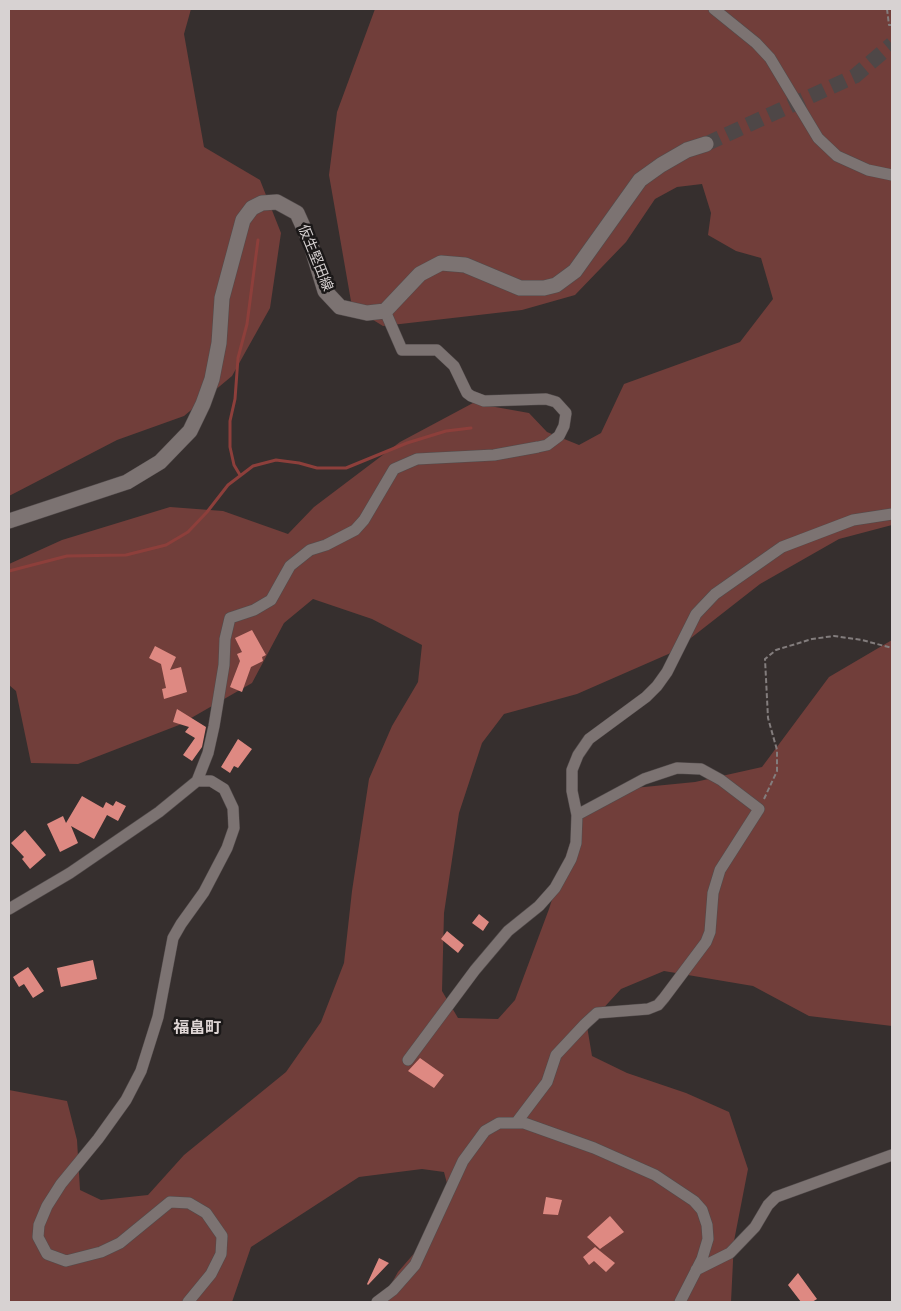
<!DOCTYPE html>
<meta charset="utf-8">
<style>
body{margin:0}
#map{position:relative;width:901px;height:1311px;overflow:hidden;background:#362f2e;font-family:Manrope,sans-serif}
canvas{display:block}
.frame{position:absolute;inset:0;border:10px solid #d7d2d2;pointer-events:none}
</style>
<div id="map">
<canvas width="901" height="1311"></canvas>
<div class="frame"></div>
</div>
<script>
const ctx = document.querySelector('canvas').getContext('2d');
ctx.lineJoin = 'round';
function paint(path, color) { ctx.fillStyle = color; ctx.fill(path, 'evenodd'); }
const poly = rows => new Path2D(rows.map(r => 'M' + r).join(''));
function trace(path, color, width, dash) { ctx.strokeStyle = color; ctx.lineWidth = width; ctx.lineCap = dash ? 'butt' : 'round'; ctx.setLineDash(dash || []); ctx.stroke(path); }
function label(font, color, halo, rows, align = 'center') {
  ctx.font = font + ' Manrope,"Noto Sans JP",sans-serif'; ctx.lineWidth = 5; ctx.setLineDash([]); ctx.textBaseline = 'middle'; ctx.strokeStyle = halo; ctx.fillStyle = color; for (const [text, x, y, turn = 0] of rows) {
    ctx.save(); ctx.translate(x, y); ctx.rotate((+turn || 0) * Math.PI / 180); ctx.textAlign = isNaN(turn) ? turn : align; if (halo) ctx.strokeText(text, 0, 0); ctx.fillText(text, 0, 0); ctx.restore();
  }
}
const green = poly([
 [9,9,191,9,184,34,204,147,260,180,281,233,270,308,232,376,184,416,117,440,9,496],
 [375,9,892,9,892,525,839,539,760,584,673,652,577,694,504,714,482,743,459,813,444,913,442,991,458,1018,498,1019,515,1000,549,909,578,818,624,789,695,782,762,767,829,677,892,640,892,1026,809,1016,753,986,664,971,621,989,587,1026,592,1056,627,1073,686,1093,729,1112,748,1169,734,1241,731,1302,381,1302,398,1272,430,1235,450,1195,444,1172,422,1169,359,1177,251,1247,232,1302,9,1302,9,1090,67,1101,77,1140,80,1190,101,1200,148,1195,184,1155,286,1072,321,1022,344,963,352,891,369,779,392,726,418,682,422,645,372,619,313,599,284,623,252,683,179,725,78,764,31,763,16,691,9,685,9,564,62,540,170,507,223,511,288,534,314,507,400,442,473,403,529,413,547,432,579,445,601,433,624,384,740,342,773,299,761,258,736,251,708,235,711,213,702,184,677,187,655,199,626,242,575,295,522,310,383,326,352,307,329,175,337,112]
]);
const stream = poly([
 [240,475,234,465,230,447,230,421,235,399,238,358,247,324,258,240],
 [9,571,67,556,126,555,166,545,188,532,207,512,228,485,253,466,276,460,299,463,317,468,346,468,407,443,446,431,471,428]
]);
const building = poly([
 [252,630,266,655,262,657,263,661,251,667,242,692,230,687,240,661,237,654,242,652,235,638],
 [155,646,176,657,170,670,181,667,187,692,164,699,162,689,166,688,161,664,149,658],
 [177,709,206,727,202,747,192,761,183,755,195,738,185,732,189,727,173,722],
 [238,739,252,749,238,768,234,766,230,773,221,767],
 [82,796,103,808,106,802,113,806,116,801,126,806,118,821,107,815,94,839,71,826,78,843,60,852,47,824,63,816,66,823],
 [25,830,46,855,30,869,22,859,24,857,11,843],
 [479,914,489,922,483,931,472,923],
 [447,931,464,945,458,953,441,939],
 [93,960,97,979,61,987,57,968],
 [28,967,44,991,33,998,24,984,19,987,13,977],
 [420,1058,444,1075,434,1088,408,1071],
 [546,1197,562,1200,558,1215,543,1214],
 [610,1216,624,1232,600,1249,587,1237],
 [595,1247,615,1263,606,1272,594,1261,589,1265,583,1257],
 [379,1258,389,1263,368,1285,367,1284],
 [798,1273,817,1299,812,1302,801,1302,788,1285]
]);
const secondaryTunnel = poly([
 [706,144,855,76,892,44]
]);
const path = poly([
 [887,9,889,25,892,25],
 [764,799,777,771,777,750,768,718,765,659,776,650,812,639,834,636,862,640,892,648]
]);
const street = poly([
 [714,9,756,43,770,58,818,138,837,156,868,170,892,175],
 [9,909,70,873,159,812,197,781,208,753,214,726,224,665,225,639,230,618,254,610,271,600,290,566,310,550,326,545,355,530,364,520,394,469,417,459,494,455,538,447,547,445,559,436,564,426,566,413,556,402,546,399,484,401,471,396,467,393,454,366,437,350,402,350,385,311],
 [408,1060,475,970,508,931,539,906,555,888,571,859,576,843,577,815,572,791,572,770,578,755,589,739,646,697,657,686,667,672,696,614,715,594,782,547,853,520,892,514],
 [516,1123,547,1082,556,1055,585,1024,597,1013,648,1009,658,1005,664,998,706,942,710,932,713,893,720,870,759,809,721,780,701,769,677,768,644,779,577,815],
 [696,1270,730,1253,755,1227,768,1205,776,1197,892,1155],
 [188,1302,211,1274,221,1254,222,1236,206,1213,189,1203,170,1202,120,1243,101,1252,66,1261,47,1254,38,1237,39,1225,47,1206,61,1184,98,1139,126,1100,141,1071,158,1017,173,938,181,924,204,892,227,848,234,828,233,808,224,789,211,781,197,781],
 [377,1302,393,1290,415,1265,463,1161,485,1131,499,1123,524,1123,594,1148,655,1175,694,1201,702,1210,707,1225,708,1239,702,1259,680,1302]
]);
const secondary = poly([
 [9,521,127,482,160,462,190,431,203,404,212,379,219,343,222,298,243,220,252,208,262,203,277,202,297,213,310,242,325,291,340,307,367,313,385,311,420,274,441,263,465,265,520,288,544,288,556,285,575,271,640,180,661,165,687,150,706,144]
]);
const streetNames = [
 ["仮生堅田線",315,258,68]
];
const quarterNames = [
 ["福畠町",197,1029]
];
paint(green, '#713e3a');
trace(stream, '#8d3f3b', 3);
paint(building, '#de8982');
trace(secondaryTunnel, '#4e4747', 15, [15, 8]);
trace(street, '#524b4b', 12);
trace(secondary, '#524b4b', 16);
trace(path, '#837d7d', 2, [5, 2.5]);
trace(street, '#7c7372', 11);
trace(secondary, '#7c7372', 15);
label('14px', '#d7d2d2', '#1b1818', streetNames);
label('bold 16px', '#ded5d4', '#1b1818', quarterNames);
</script>
